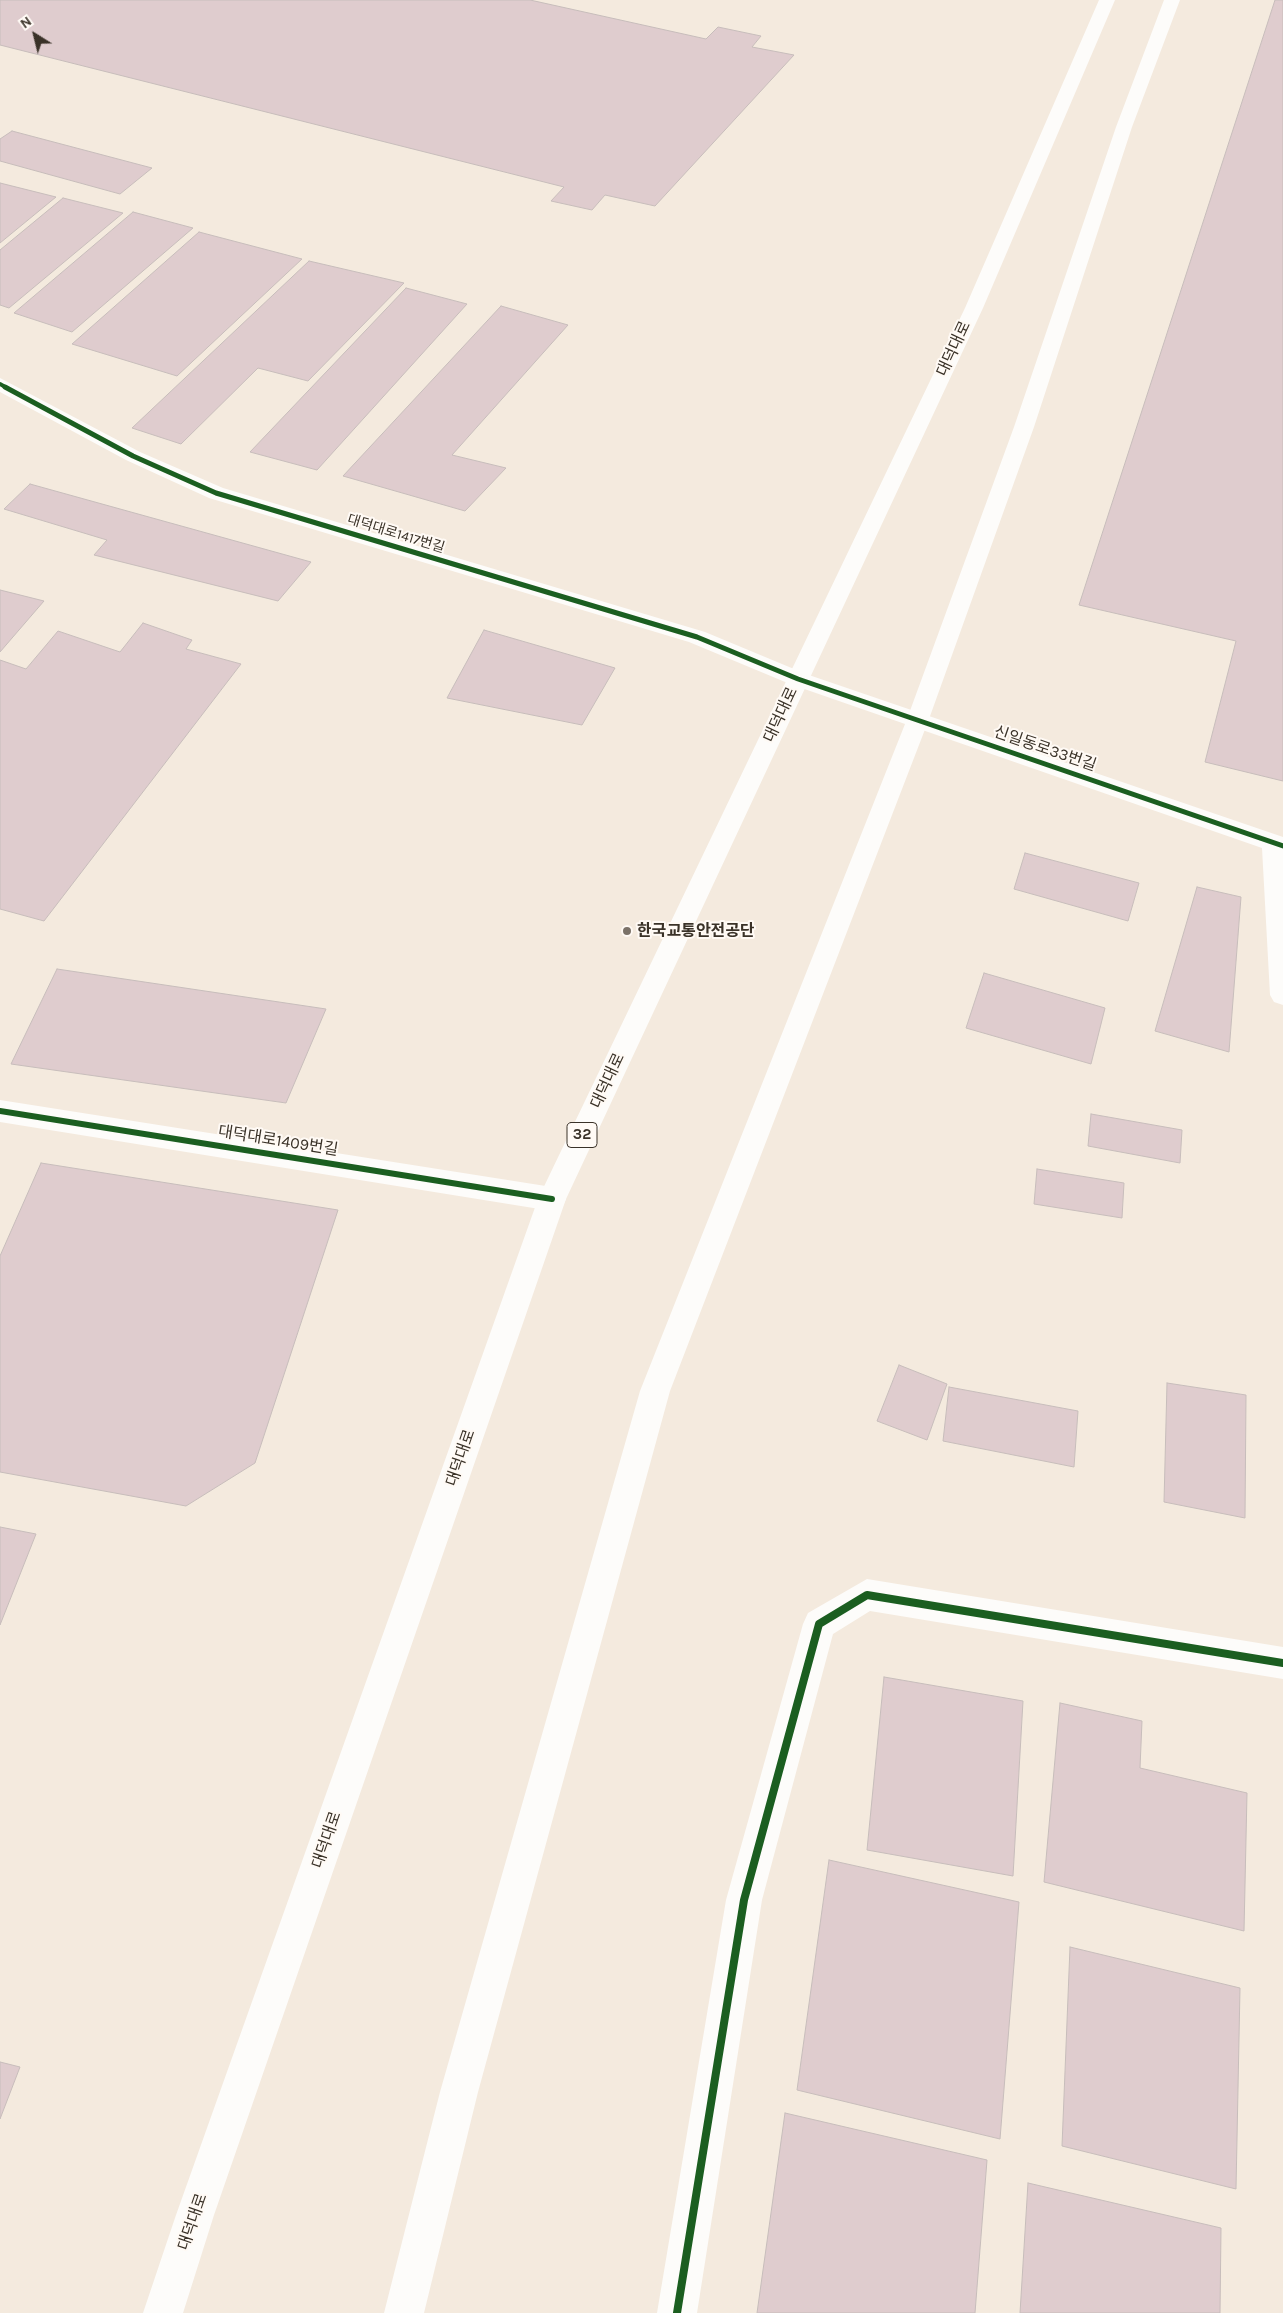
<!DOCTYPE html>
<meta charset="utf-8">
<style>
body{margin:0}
#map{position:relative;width:1283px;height:2313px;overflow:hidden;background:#f4eade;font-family:Karla,sans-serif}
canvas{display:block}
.north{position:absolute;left:10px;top:10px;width:50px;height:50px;-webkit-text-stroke:4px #fffaf5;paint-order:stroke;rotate:324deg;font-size:14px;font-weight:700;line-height:20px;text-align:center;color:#3a3228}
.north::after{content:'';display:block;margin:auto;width:18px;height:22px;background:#3a3228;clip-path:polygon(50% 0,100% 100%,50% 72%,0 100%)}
</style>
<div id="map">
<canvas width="1283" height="2313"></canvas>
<div class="north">N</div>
</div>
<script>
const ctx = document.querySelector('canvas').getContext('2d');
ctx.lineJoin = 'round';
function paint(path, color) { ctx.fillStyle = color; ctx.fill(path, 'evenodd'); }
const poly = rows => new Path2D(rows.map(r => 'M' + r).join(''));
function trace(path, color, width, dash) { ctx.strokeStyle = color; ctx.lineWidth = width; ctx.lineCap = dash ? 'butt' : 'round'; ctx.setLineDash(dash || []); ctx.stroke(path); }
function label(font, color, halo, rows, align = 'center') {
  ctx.font = font + ' Karla,"Noto Sans KR",sans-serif'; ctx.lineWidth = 4; ctx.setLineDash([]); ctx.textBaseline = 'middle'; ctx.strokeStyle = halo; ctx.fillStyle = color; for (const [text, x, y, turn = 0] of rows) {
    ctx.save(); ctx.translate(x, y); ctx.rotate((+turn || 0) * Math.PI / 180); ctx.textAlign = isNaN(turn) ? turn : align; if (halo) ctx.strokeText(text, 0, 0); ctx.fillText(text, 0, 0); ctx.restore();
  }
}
const building = poly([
 [0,0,530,0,706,39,718,27,761,36,752,47,794,55,655,206,605,195,592,210,551,201,564,187,0,45,0,0],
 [1275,0,1283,0,1283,781,1205,762,1236,641,1079,605,1275,0],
 [12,131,152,168,120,194,0,161,0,139,12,131],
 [0,183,56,197,0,243,0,183],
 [63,198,123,213,9,308,0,305,0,250,63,198],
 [133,212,193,228,72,332,14,313,133,212],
 [199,232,302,259,177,376,72,344,199,232],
 [309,261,404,283,308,381,258,368,181,444,132,428,309,261],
 [406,288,467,304,317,470,250,452,406,288],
 [501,306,568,325,452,455,506,468,465,511,343,476,501,306],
 [30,484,311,562,278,601,94,555,107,540,4,509,30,484],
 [0,590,44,601,0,652,0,590],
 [143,623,192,640,186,649,241,664,44,921,0,909,0,660,26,669,58,631,120,652,143,623],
 [484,630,615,668,582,725,447,698,484,630],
 [1025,853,1139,883,1128,921,1014,889,1025,853],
 [1197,887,1241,897,1229,1052,1155,1031,1197,887],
 [57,969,326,1009,286,1103,11,1064,57,969],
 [984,973,1105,1008,1091,1064,966,1028,984,973],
 [1091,1114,1182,1130,1180,1163,1088,1146,1091,1114],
 [41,1163,338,1210,255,1463,186,1506,0,1472,0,1256,41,1163],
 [1037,1169,1124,1183,1122,1218,1034,1204,1037,1169],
 [899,1365,947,1384,927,1440,877,1421,899,1365],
 [1167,1383,1246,1395,1245,1518,1164,1502,1167,1383],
 [949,1387,1078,1411,1074,1467,943,1441,949,1387],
 [0,1527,36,1534,0,1625,0,1527],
 [884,1677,1023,1701,1013,1876,867,1850,884,1677],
 [1060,1703,1142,1721,1140,1768,1247,1793,1244,1931,1044,1882,1060,1703],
 [829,1860,1019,1902,1000,2139,797,2090,829,1860],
 [1070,1947,1240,1988,1236,2189,1062,2146,1070,1947],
 [0,2062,20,2067,0,2119,0,2062],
 [785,2113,987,2160,975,2313,757,2313,785,2113],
 [1028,2183,1221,2228,1220,2313,1020,2313,1028,2183]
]);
const minor = poly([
 [0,378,140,452,223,488,705,632,806,674,1283,837,1283,1005,1274,1002,1270,995,1262,848,790,684,689,642,209,498,126,460,0,392,0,378],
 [0,1100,552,1187,562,1190,566,1199,562,1208,552,1211,0,1122,0,1100],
 [867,1579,1283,1647,1283,1679,870,1611,833,1634,762,1900,697,2313,657,2313,726,1900,803,1624,808,1613,867,1579]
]);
const primary = poly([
 [1099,0,1115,0,983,308,566,1199,214,2215,183,2313,143,2313,176,2215,538,1199,965,308,1099,0],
 [1164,0,1180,0,1132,127,1034,427,929,719,670,1391,478,2092,424,2313,384,2313,440,2092,640,1391,907,719,1014,427,1116,127,1164,0]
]);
const cyclewayFar3 = poly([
 [0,384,7,388]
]);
const cyclewayFar2 = poly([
 [5,387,133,456,216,493,697,637,798,679,1283,846]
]);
const cyclewayFar1 = poly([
 [0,1111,552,1199]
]);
const cycleway = poly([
 [677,2313,744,1900,819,1624,867,1595,1283,1663]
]);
const markers = [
 [627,931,5,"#7b7268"]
];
const farStreetnames = [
 ["대덕대로1417번길",396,534,17]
];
const shields = [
 [582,1135,30]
];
const shieldNames = [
 ["32",582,1135]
];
const streetNames = [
 ["대덕대로",954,349,-65],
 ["대덕대로",781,715,-65],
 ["신일동로33번길",1045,749,19],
 ["대덕대로",608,1081,-65],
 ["대덕대로1409번길",278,1141,9],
 ["대덕대로",461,1458,-71],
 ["대덕대로",327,1840,-71],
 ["대덕대로",193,2222,-71]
];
const poiNames = [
 ["한국교통안전공단",637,931]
];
paint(building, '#dfccce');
trace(building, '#c7bdbb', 1);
paint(minor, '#fdfcfa');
paint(primary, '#fdfcfa');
trace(cyclewayFar3, '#1b5e20', 4);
trace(cyclewayFar2, '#1b5e20', 5);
trace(cyclewayFar1, '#1b5e20', 6);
trace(cycleway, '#1b5e20', 8);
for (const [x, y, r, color] of markers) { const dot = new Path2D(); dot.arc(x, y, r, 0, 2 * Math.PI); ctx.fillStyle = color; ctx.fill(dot); trace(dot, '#fffaf5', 2); }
label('14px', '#3a3228', '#fffaf5', farStreetnames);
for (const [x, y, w] of shields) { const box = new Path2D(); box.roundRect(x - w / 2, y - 12.5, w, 25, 4); ctx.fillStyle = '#fffaf5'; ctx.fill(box); trace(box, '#3a3228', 1); }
label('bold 15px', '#3a3228', null, shieldNames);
label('16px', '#3a3228', '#fffaf5', streetNames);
label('bold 16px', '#3a3228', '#fffaf5', poiNames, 'left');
</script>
